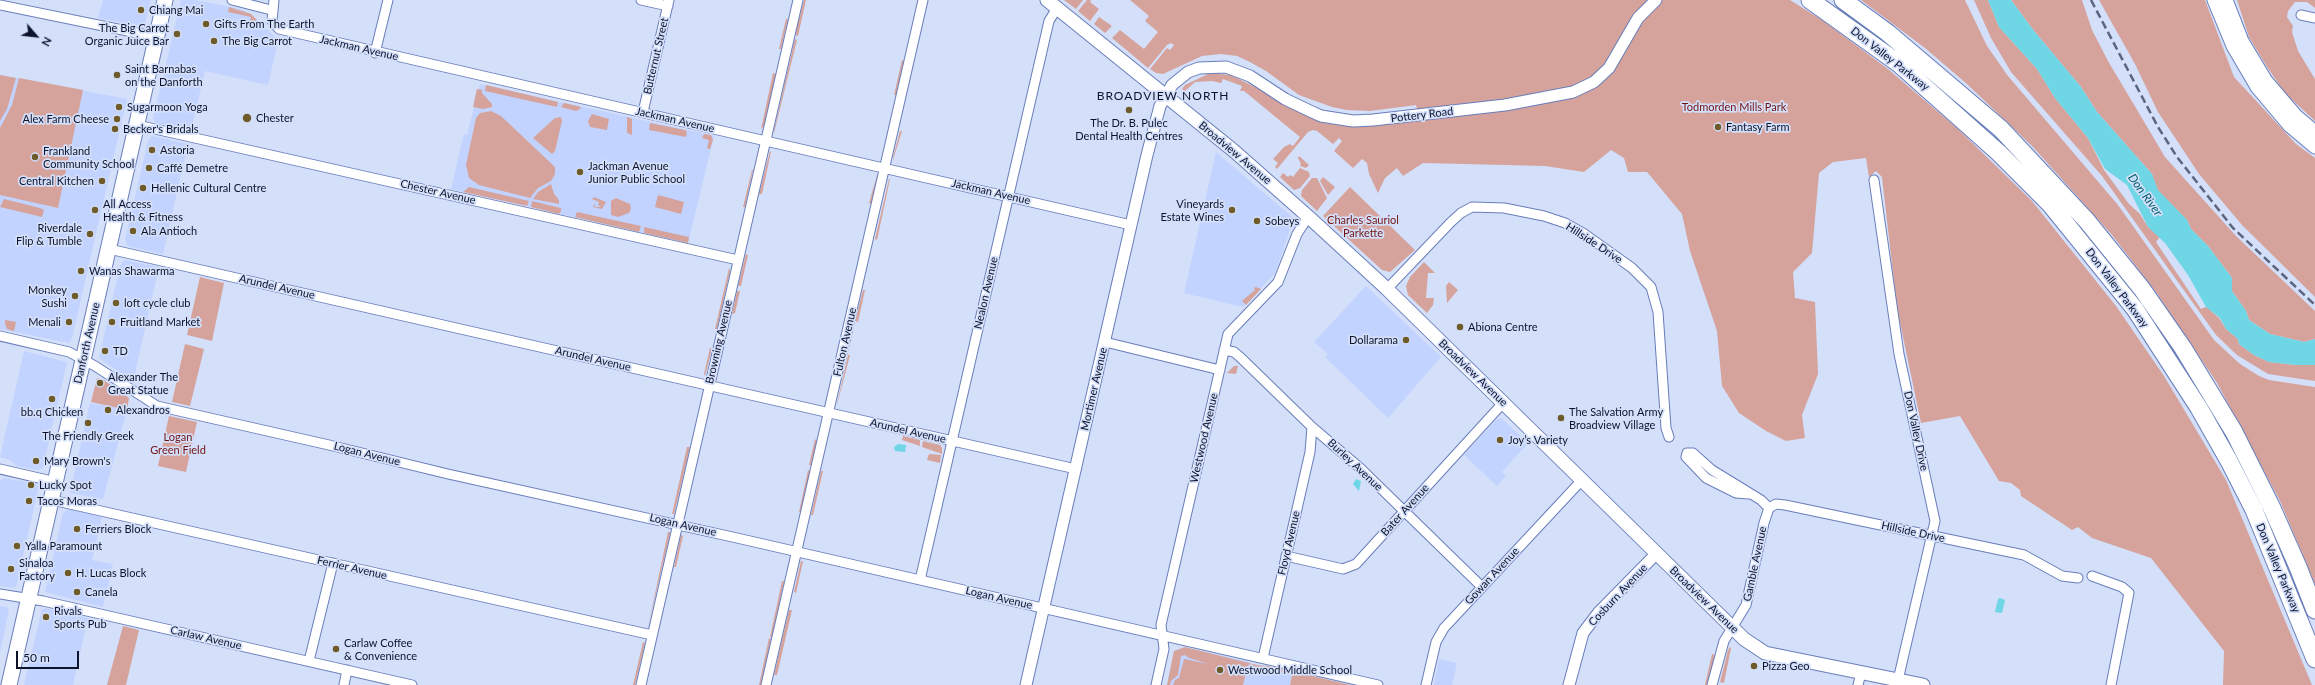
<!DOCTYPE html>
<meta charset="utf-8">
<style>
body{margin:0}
#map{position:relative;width:2315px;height:685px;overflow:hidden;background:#d4dffa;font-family:Lato,sans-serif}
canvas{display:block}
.north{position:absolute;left:16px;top:16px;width:40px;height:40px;-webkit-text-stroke:3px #d4dffa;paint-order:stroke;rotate:118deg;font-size:11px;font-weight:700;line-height:16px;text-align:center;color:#0c132b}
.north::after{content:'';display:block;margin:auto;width:14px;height:18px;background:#0c132b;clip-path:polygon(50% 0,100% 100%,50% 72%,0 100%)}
.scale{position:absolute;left:16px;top:651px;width:63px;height:18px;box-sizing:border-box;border:2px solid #0c132b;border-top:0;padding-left:5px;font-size:12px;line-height:14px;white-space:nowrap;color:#0c132b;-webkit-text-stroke:3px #d4dffa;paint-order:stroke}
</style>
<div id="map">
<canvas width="2315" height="685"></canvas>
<div class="north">N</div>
<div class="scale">50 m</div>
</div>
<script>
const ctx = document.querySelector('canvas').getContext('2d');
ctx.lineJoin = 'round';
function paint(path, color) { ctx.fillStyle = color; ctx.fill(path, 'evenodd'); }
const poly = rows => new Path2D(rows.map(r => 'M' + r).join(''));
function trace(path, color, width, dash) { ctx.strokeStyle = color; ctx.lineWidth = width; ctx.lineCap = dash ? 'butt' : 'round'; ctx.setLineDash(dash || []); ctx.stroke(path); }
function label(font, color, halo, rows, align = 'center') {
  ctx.font = font + ' Lato,sans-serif'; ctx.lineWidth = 3.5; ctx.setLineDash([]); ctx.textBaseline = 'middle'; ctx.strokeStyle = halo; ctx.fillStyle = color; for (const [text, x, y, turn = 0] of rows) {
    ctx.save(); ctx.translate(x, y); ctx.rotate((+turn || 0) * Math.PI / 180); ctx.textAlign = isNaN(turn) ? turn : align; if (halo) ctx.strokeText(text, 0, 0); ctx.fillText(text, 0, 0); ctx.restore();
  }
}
const built = poly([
 [103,0,151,0,145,24,142,26,98,18],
 [181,0,195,0,241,9,251,14,278,40,268,85,205,71,191,130,156,123,153,119],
 [0,75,127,99,72,338,69,343,0,329],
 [480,84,714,136,688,243,451,189,464,134,467,135],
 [152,136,188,144,163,254,128,246,125,240,148,141],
 [1216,152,1291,216,1293,221,1275,273,1243,307,1184,293],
 [124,260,159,267,133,382,99,358,120,266],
 [1366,286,1441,357,1388,418,1325,357,1328,354,1314,342],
 [24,351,67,362,43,468,39,470,17,466,10,460,0,457],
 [90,403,127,410,103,499,70,493],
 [1501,418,1528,443,1502,472,1506,476,1497,486,1464,455,1496,420],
 [5,478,37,484,39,486,16,587,13,588,0,586,0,480],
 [68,509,102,517,92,560,113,564,103,607,45,592,63,513],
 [0,606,7,607,9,610,0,652],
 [46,608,88,618,73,685,24,685,42,609],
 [1185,647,1249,662,1248,665,1292,675,1290,685,1167,685,1174,651],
 [1439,659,1457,663,1452,685,1434,685]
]);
const green = poly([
 [804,0,806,0,798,36,795,35],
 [1064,0,1083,0,1076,9],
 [1087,0,1091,0,1090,2,1099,9,1090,21,1078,11],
 [1130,0,1790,0,1822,20,1888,69,1958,129,2032,201,2116,306,2164,376,2226,480,2312,685,2223,685,2224,651,2151,558,2092,538,2078,527,2072,530,2021,496,2020,490,2011,483,1999,481,1960,416,1921,423,1897,308,1882,177,1876,171,1869,177,1866,158,1833,162,1819,173,1812,253,1793,272,1795,298,1815,302,1818,374,1802,415,1805,438,1786,441,1766,431,1739,413,1722,386,1717,331,1690,251,1682,214,1647,172,1628,172,1624,158,1611,150,1584,172,1545,166,1423,163,1403,176,1397,168,1385,178,1378,193,1369,174,1367,163,1362,159,1353,168,1334,151,1342,141,1339,138,1333,144,1317,131,1313,130,1308,132,1277,169,1275,167,1278,163,1273,159,1284,147,1290,144,1293,146,1300,137,1244,91,1240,91,1242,86,1223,79,1221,83,1212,81,1195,82,1185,91,1182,89,1185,85,1210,73,1231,75,1322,121,1420,120,1416,105,1370,111,1347,110,1332,107,1299,95,1266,71,1250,62,1237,56,1221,54,1202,56,1163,74,1156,73,1150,69,1167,48,1170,50,1174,45,1171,43,1167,45,1148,68,1112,38,1120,30,1144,49,1158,32,1145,21,1149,16],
 [1861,0,1965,0,1987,46,2008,76,2118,205,2214,340,2240,364,2259,376,2269,380,2315,387,2315,584,2280,501,2217,383,2156,292,2112,235,2033,147,1967,84,1925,48],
 [1974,0,1988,0,1999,27,2037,69,2055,98,2088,138,2104,170,2129,204,2140,214,2148,227,2160,237,2156,242,2201,309,2206,307,2210,310,2219,318,2226,329,2238,339,2239,344,2254,355,2269,362,2297,365,2315,365,2315,381,2268,374,2237,355,2216,335,2102,176,2011,72,1991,38],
 [2011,0,2082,0,2092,30,2108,61,2165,157,2236,236,2315,311,2315,339,2304,342,2270,334,2249,320,2246,311,2232,291,2232,278,2208,246,2191,229,2187,220,2157,190,2152,174,2097,112,2081,87,2034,31],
 [2099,0,2205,0,2234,77,2296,144,2315,158,2315,297,2242,225,2199,174,2158,112,2135,64],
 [2237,0,2315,0,2315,8,2307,2,2295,2,2288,11,2287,17,2293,26,2292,32,2298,51,2315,79,2315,121,2285,93,2267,67,2249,37],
 [229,7,251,14,258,21,257,24,249,24,251,17,228,12],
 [1099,17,1112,26,1105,33,1094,24],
 [786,19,788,19,781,49,779,49],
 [795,39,797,40,774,133,774,130],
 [902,60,904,61,896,95,894,95],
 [773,73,776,74,764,126,761,129],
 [0,75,16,78,7,109,0,121],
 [19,78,83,90,58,208,0,195,0,128,12,105],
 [486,85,558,102,557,107,485,91],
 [477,89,482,90,482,93,492,104,492,107,483,109,473,107],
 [564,103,581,107,580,109,576,111,561,107],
 [491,111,501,116,555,167,555,174,551,181,538,188,530,198,479,185,469,178,466,165,476,118,480,113],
 [592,114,609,119,607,130,590,127,588,121],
 [561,117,562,121,555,151,552,154,533,138,555,118],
 [627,117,632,119,632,135,627,133],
 [650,123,685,130,687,132,686,137,649,130],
 [900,131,902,131,893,160,893,157],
 [704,134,711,135,713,140,710,149,707,148,709,140,702,138],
 [770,151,771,152,762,194,759,194],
 [1299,156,1309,165,1306,168,1300,166,1301,164,1298,158],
 [1300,168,1309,172,1310,176,1300,188,1294,190,1280,177,1283,173,1288,177,1290,175,1293,177],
 [752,170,753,170,745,207,743,207],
 [877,175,877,176,871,204,869,203],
 [1323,177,1335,187,1328,195,1320,181],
 [1312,178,1317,178,1327,198,1317,211,1301,196,1302,190],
 [889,179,890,179,877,240,875,239],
 [551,184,554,194,559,200,559,204,533,199,538,192],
 [469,187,529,201,527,206,463,192],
 [1350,187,1415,250,1390,272,1382,270,1323,216],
 [658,195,684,202,681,214,655,207],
 [594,197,606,202,602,209,593,207,595,203,595,207,601,207,598,205,599,202,592,199],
 [616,198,630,204,631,209,629,213,618,217,611,215,611,201],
 [4,199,40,208,44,210,42,217,0,207],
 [532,201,561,208,561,211,559,214,531,207],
 [577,212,641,226,639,232,575,217],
 [644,227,689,237,688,243,644,233],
 [746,254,748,255,741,286,738,286],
 [1424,262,1435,273,1428,273,1426,298,1434,298,1433,305,1427,313,1408,295,1406,286,1410,277],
 [729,268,730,271,717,329,715,329],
 [200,277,224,283,212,341,187,335],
 [1449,282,1458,290,1447,303,1446,286],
 [1256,287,1261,289,1246,305,1242,301,1255,290,1254,288],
 [863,290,865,290,858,322,855,321],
 [737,291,740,291,735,313,732,314],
 [5,320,16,322,14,331,7,329,5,324],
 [185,344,204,349,190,406,172,402],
 [710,348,712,349,705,376,704,374],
 [848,355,850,355,837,405,837,404],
 [1234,366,1238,366,1236,374,1227,373],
 [97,378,104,380,129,398,127,410,91,402],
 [169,416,197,422,186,472,158,466],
 [903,436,920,440,920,446,902,440],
 [815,439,817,441,811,465,809,465],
 [923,441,940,445,942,448,942,454,922,447],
 [687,447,690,447,674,514,672,514],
 [929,454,941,455,940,463,927,460],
 [808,470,810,471,801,512,799,512],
 [821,471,823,471,813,515,811,515],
 [668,532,670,532,670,534,648,627],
 [681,535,683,536,676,567,674,567],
 [801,561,803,561,796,593,794,592],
 [782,581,784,581,772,637,770,637],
 [789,610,792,610,777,675,774,675],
 [123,626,139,630,126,685,107,685],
 [769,638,771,639,761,685,759,685],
 [643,642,645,643,635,685,633,685],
 [1185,647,1257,665,1269,666,1351,685,1290,685,1292,675,1248,665,1243,685,1173,685,1175,680,1179,678,1184,659,1209,664,1189,658,1185,655,1181,656,1178,675,1171,681,1170,685,1167,685,1174,651],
 [1730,647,1731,648,1724,683,1720,682,1728,650],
 [1712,654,1715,655,1708,685,1705,685]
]);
const water = poly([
 [1988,0,2011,0,2034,31,2081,87,2097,112,2152,174,2158,190,2187,220,2191,229,2208,246,2232,278,2232,291,2246,311,2249,320,2270,334,2304,342,2315,339,2315,365,2297,365,2269,362,2254,355,2239,344,2238,339,2226,329,2220,318,2206,307,2188,275,2165,243,2148,227,2127,185,2105,169,2088,138,2055,98,2037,69,1999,27],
 [898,444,906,445,905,452,895,451,894,447],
 [1356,479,1361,481,1359,491,1353,484],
 [2000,598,2005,600,2002,613,1995,612,1998,599]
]);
const minor = poly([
 [232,0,271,10],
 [274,0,272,21,279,29,1131,225],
 [641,0,668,6],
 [0,5,157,37],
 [2301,15,2315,18],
 [375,53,388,0],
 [643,112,669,0],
 [137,125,738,260],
 [1874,180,1899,354,1935,521,1898,680],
 [109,249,1076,469],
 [1387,289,1451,222,1461,213,1472,207,1504,208,1544,216,1565,223,1583,233,1632,268,1651,287,1658,312,1666,428,1669,437],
 [0,336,69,352,95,366,157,406,329,445,448,474,737,538,1378,685],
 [1105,342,1220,370],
 [1224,350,1234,352,1240,357,1312,427,1360,468,1482,587],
 [0,469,56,482],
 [1749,494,1736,493,1706,478,1686,457,1687,453,1693,453,1712,470,1761,500,1769,508],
 [52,500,652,635],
 [1769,508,1776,504,1785,505,2024,555,2062,576,2078,578],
 [1286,556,1343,569,1356,564,1503,403],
 [2092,576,2122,587,2129,593,2111,685],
 [920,580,1049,21,1057,8],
 [0,594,43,601,412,685],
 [1263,658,1310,452,1312,427],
 [309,661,333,563],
 [344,685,347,670],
 [641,685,798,0],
 [766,685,923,0],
 [1156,685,1164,649,1161,625,1228,334,1278,282,1297,234,1308,217],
 [1426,685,1436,642,1444,628,1582,480],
 [1712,685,1724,641,1746,605,1764,523,1769,508],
 [1858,685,1861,673]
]);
const tertiary = poly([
 [1026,685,1147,155,1160,106,1172,85,1188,72,1199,68,1226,67,1250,76,1285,99,1310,111,1321,116,1353,121,1373,120,1505,105,1573,92,1594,82,1609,68,1638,18,1656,0],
 [1569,685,1583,633,1599,612,1657,553]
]);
const secondary = poly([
 [1047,0,1234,151,1312,220,1387,289,1744,639,1765,653,1923,685],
 [2214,0,2233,46,2257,87,2289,125,2315,147],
 [2226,0,2242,41,2266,81,2296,116,2315,132]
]);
const primary = poly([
 [9,685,165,0]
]);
const motorway = poly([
 [1810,0,1898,63,1999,153,2050,204,2135,309,2199,408,2229,461,2254,510,2315,659],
 [1843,0,1888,33,2001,129,2087,221,2142,289,2183,348,2234,432,2271,506,2298,567,2315,610]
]);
const rail = poly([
 [2091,0,2158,127,2177,157,2233,228,2315,305]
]);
const markers = [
 [141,10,4,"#6e5b29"],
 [206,24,4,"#6e5b29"],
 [177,34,4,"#6e5b29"],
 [214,41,4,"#6e5b29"],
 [117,75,4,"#6e5b29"],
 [119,107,4,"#6e5b29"],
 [1129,110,4,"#6e5b29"],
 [247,118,5,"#6e5b29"],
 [117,119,4,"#6e5b29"],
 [1718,127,4,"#6e5b29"],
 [115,129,4,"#6e5b29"],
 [152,150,4,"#6e5b29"],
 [35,157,4,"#6e5b29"],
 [149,168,4,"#6e5b29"],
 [580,172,4,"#6e5b29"],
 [102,181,4,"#6e5b29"],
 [143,188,4,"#6e5b29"],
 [95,210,4,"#6e5b29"],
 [1232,210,4,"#6e5b29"],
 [1257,221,4,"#6e5b29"],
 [133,231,4,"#6e5b29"],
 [90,234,4,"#6e5b29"],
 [81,271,4,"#6e5b29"],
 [75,296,4,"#6e5b29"],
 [116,303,4,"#6e5b29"],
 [69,322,4,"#6e5b29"],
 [112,322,4,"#6e5b29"],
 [1460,327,4,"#6e5b29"],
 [1406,340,4,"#6e5b29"],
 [105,351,4,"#6e5b29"],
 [100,383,4,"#6e5b29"],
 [52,399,4,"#6e5b29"],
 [108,410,4,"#6e5b29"],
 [1561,418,4,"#6e5b29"],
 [88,423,4,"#6e5b29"],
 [1500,440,4,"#6e5b29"],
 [36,461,4,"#6e5b29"],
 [31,485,4,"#6e5b29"],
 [29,501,4,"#6e5b29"],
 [77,529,4,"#6e5b29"],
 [17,546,4,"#6e5b29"],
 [11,569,4,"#6e5b29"],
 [68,573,4,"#6e5b29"],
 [77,592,4,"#6e5b29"],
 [46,617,4,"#6e5b29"],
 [336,649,4,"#6e5b29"],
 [1754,666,4,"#6e5b29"],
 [1220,670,4,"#6e5b29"]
];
const poiNames = [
 ["Chiang Mai",149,10],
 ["Gifts From The Earth",214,24],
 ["The Big Carrot",169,28,"right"],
 ["Organic Juice Bar",169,41,"right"],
 ["The Big Carrot",222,41],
 ["Saint Barnabas",125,69],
 ["on the Danforth",125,82],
 ["Sugarmoon Yoga",127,107],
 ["Chester",256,118],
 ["Alex Farm Cheese",109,119,"right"],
 ["The Dr. B. Pulec",1129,123,"center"],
 ["Dental Health Centres",1129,136,"center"],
 ["Fantasy Farm",1726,127],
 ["Becker's Bridals",123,129],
 ["Astoria",160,150],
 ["Frankland",43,151],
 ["Community School",43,164],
 ["Jackman Avenue",588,166],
 ["Junior Public School",588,179],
 ["Caffé Demetre",157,168],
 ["Central Kitchen",94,181,"right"],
 ["Hellenic Cultural Centre",151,188],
 ["All Access",103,204],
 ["Health & Fitness",103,217],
 ["Vineyards",1224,204,"right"],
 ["Estate Wines",1224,217,"right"],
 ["Sobeys",1265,221],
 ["Riverdale",82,228,"right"],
 ["Flip & Tumble",82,241,"right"],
 ["Ala Antioch",141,231],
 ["Wanas Shawarma",89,271],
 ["Monkey",67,290,"right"],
 ["Sushi",67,303,"right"],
 ["loft cycle club",124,303],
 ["Menali",61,322,"right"],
 ["Fruitland Market",120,322],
 ["Abiona Centre",1468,327],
 ["Dollarama",1398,340,"right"],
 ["TD",113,351],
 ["Alexander The",108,377],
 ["Great Statue",108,390],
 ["Alexandros",116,410],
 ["bb.q Chicken",52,412,"center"],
 ["The Salvation Army",1569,412],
 ["Broadview Village",1569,425],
 ["The Friendly Greek",88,436,"center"],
 ["Joy’s Variety",1508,440],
 ["Mary Brown's",44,461],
 ["Lucky Spot",39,485],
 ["Tacos Moras",37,501],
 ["Ferriers Block",85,529],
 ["Yalla Paramount",25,546],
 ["Sinaloa",19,563],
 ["Factory",19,576],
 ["H. Lucas Block",76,573],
 ["Canela",85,592],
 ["Rivals",54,611],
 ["Sports Pub",54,624],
 ["Carlaw Coffee",344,643],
 ["& Convenience",344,656],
 ["Pizza Geo",1762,666],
 ["Westwood Middle School",1228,670]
];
const streetNames = [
 ["Jackman Avenue",359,48,13],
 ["Butternut Street",656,56,-77],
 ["Don Valley Parkway",1890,59,38],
 ["Pottery Road",1422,115,-7],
 ["Jackman Avenue",675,120,13],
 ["Broadview Avenue",1235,153,40],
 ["Chester Avenue",438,192,13],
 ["Jackman Avenue",991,192,13],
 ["Hillside Drive",1594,243,33],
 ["Arundel Avenue",277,287,13],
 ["Don Valley Parkway",2117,288,53],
 ["Nealon Avenue",986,293,-77],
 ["Browning Avenue",719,342,-77],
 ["Fulton Avenue",845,342,-77],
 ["Danforth Avenue",87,343,-77],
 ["Arundel Avenue",593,359,13],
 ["Broadview Avenue",1473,373,44],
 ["Mortimer Avenue",1094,389,-77],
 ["Arundel Avenue",908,431,13],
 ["Don Valley Drive",1916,431,78],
 ["Westwood Avenue",1204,438,-77],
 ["Logan Avenue",367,454,14],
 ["Burley Avenue",1355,465,43],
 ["Bater Avenue",1405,510,-48],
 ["Logan Avenue",683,525,13],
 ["Hillside Drive",1913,532,12],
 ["Floyd Avenue",1289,543,-77],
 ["Gamble Avenue",1755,564,-78],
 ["Ferrier Avenue",352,568,13],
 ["Don Valley Parkway",2278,568,67],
 ["Gowan Avenue",1492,576,-47],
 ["Cosburn Avenue",1618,595,-47],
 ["Logan Avenue",999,598,13],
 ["Broadview Avenue",1704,600,44],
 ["Carlaw Avenue",206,638,13]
];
const parkNames = [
 ["Todmorden Mills Park",1734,107],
 ["Charles Sauriol",1363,220],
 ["Parkette",1363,233],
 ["Logan",178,437],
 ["Green Field",178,450]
];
const neighbourhoodNames = [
 ["BROADVIEW NORTH",1163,96]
];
const waterNames = [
 ["Don River",2145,195,54]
];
paint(built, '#c2d3ff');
paint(green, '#d5a39c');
paint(water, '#6fd6e6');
trace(minor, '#687eba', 11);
trace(tertiary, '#687eba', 13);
trace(secondary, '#687eba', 15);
trace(primary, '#687eba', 17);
trace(motorway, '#687eba', 19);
trace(minor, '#fff', 9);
trace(tertiary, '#fff', 11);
trace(secondary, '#fff', 13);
trace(primary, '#fff', 15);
trace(motorway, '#fff', 17);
trace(rail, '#5c657e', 2.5, [8, 4]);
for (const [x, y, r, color] of markers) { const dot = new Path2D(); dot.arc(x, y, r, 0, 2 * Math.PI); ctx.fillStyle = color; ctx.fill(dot); trace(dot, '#d4dffa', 1.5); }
label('11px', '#0c132b', '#d4dffa', poiNames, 'left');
label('11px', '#0c132b', '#d4dffa', streetNames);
label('11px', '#721411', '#d4dffa', parkNames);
ctx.letterSpacing = '1px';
label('12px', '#0c132b', '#d4dffa', neighbourhoodNames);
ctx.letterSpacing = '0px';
label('italic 12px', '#04626d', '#d4dffa', waterNames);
</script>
